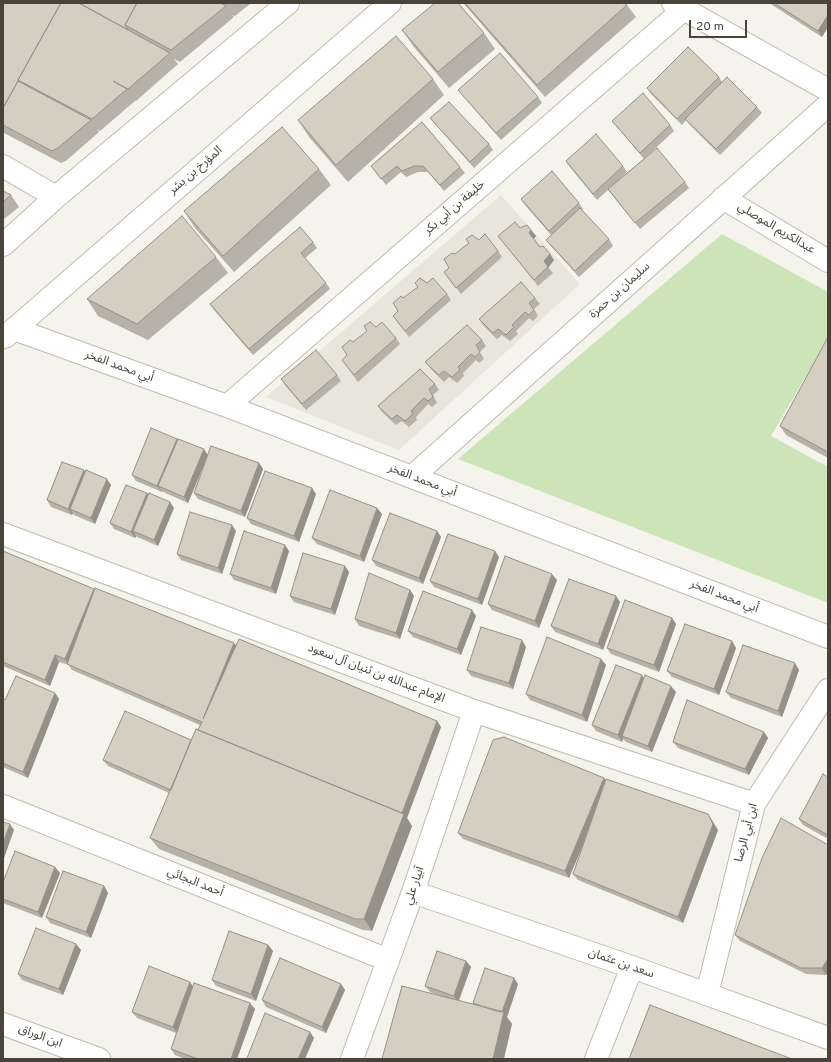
<!DOCTYPE html>
<meta charset="utf-8">
<style>
body{margin:0}
#map{position:relative;width:831px;height:1062px;overflow:hidden;background:#f4f3ec;font-family:Overpass,sans-serif}
canvas{display:block}
.frame{position:absolute;inset:0;border:4px solid #48443a;pointer-events:none}
.scale{position:absolute;left:689px;top:20px;width:58px;height:18px;box-sizing:border-box;border:2px solid #48443a;border-top:0;padding-left:5px;font-size:12px;line-height:14px;white-space:nowrap;color:#48443a;-webkit-text-stroke:3px #fff;paint-order:stroke}
</style>
<div id="map">
<canvas width="831" height="1062"></canvas>
<div class="frame"></div>
<div class="scale">20 m</div>
</div>
<script>
const ctx = document.querySelector('canvas').getContext('2d');
ctx.lineJoin = 'round';
function paint(path, color) { ctx.fillStyle = color; ctx.fill(path, 'evenodd'); }
const poly = rows => new Path2D(rows.map(r => 'M' + r).join(''));
function trace(path, color, width, dash) { ctx.strokeStyle = color; ctx.lineWidth = width; ctx.lineCap = dash ? 'butt' : 'round'; ctx.setLineDash(dash || []); ctx.stroke(path); }
function label(font, color, halo, rows, align = 'center') {
  ctx.font = font + ' Overpass,"Noto Sans Arabic",sans-serif'; ctx.lineWidth = 3.5; ctx.setLineDash([]); ctx.textBaseline = 'middle'; ctx.strokeStyle = halo; ctx.fillStyle = color; for (const [text, x, y, turn = 0] of rows) {
    ctx.save(); ctx.translate(x, y); ctx.rotate((+turn || 0) * Math.PI / 180); ctx.textAlign = isNaN(turn) ? turn : align; if (halo) ctx.strokeText(text, 0, 0); ctx.fillText(text, 0, 0); ctx.restore();
  }
}
const residential = poly([
 [501,195,580,284,399,450,266,397]
]);
const green = poly([
 [722,234,828,292,828,338,771,436,828,467,828,603,458,459]
]);
const minor = poly([
 [673,3,828,90],
 [3,166,56,197],
 [723,198,828,261],
 [3,245,56,197,288,3],
 [14,329,227,406,828,637],
 [5,337,390,3],
 [227,406,683,10],
 [412,477,828,105],
 [3,534,474,711,754,804],
 [3,806,388,960],
 [413,892,632,967,828,1038],
 [707,994,754,804,828,690],
 [3,1024,99,1059],
 [352,1059,413,892,474,711],
 [596,1059,632,967]
]);
const wall = poly([
 [3,3,251,3,235,16,232,15,234,17,180,62,174,59,178,64,136,101,134,100,135,101,100,131,97,129,99,132,67,160,61,163,4,133,4,132,3,133],
 [463,3,624,3,627,5,636,17,545,97],
 [769,3,828,3,828,27,822,37],
 [402,30,484,33,495,49,449,88,414,47],
 [719,77,722,82,757,107,762,113,720,155,690,125,686,120,682,125,651,94,647,88],
 [433,79,444,95,348,182,309,137,298,120],
 [458,90,538,97,542,103,501,140,463,96],
 [430,118,489,144,493,150,474,168,435,124],
 [612,121,670,125,674,131,646,157,685,182,689,188,640,229,608,190,597,200,570,167,566,161,623,166,627,172,617,181,644,159,617,127],
 [422,122,460,167,465,173,444,191,428,172,418,172,406,177,401,172,386,185,371,166],
 [319,169,331,185,234,272,195,228,184,211],
 [3,191,11,195,19,207,3,220],
 [521,199,579,203,583,209,582,210,609,239,613,246,579,277,551,246,546,240,551,235,525,205],
 [520,228,531,230,536,236,533,239,540,247,550,254,554,260,548,267,553,273,538,286,498,236],
 [479,240,498,251,502,257,461,294,444,272,449,268,455,254],
 [313,242,317,248,305,258,326,283,330,289,253,355,214,310,210,304],
 [216,257,228,273,148,340,98,316,87,299],
 [427,283,447,294,451,300,409,337,393,316,398,311,403,298],
 [535,298,540,304,534,309,538,316,533,321,529,318,516,331,518,334,510,341,502,335,497,339,483,325,479,319],
 [376,327,396,338,400,344,358,382,342,360,347,355,353,342],
 [828,337,828,458,786,435,780,426],
 [482,340,486,346,480,352,484,359,479,363,476,360,463,373,464,376,457,383,449,377,444,382,430,368,425,362],
 [337,375,341,381,306,410,285,385,281,379],
 [435,384,439,390,433,395,437,403,432,407,428,404,416,417,417,420,409,427,402,421,396,425,382,412,378,406],
 [177,439,177,440,208,455,259,463,263,469,245,517,198,499,194,493,206,460,188,503,163,492,162,491,162,492,136,481,132,475],
 [85,472,111,485,95,524,74,515,73,513,72,515,51,507,47,500],
 [147,493,148,495,174,508,158,546,137,537,136,536,135,538,114,529,110,523],
 [316,494,299,542,251,524,247,518],
 [377,508,382,514,364,562,317,544,312,538],
 [236,531,222,574,181,560,177,554],
 [437,531,441,537,423,584,376,566,372,560],
 [3,551,95,590,236,645,437,721,441,727,407,818,412,826,372,931,363,930,159,849,150,838,169,793,108,766,103,760,191,740,198,730,200,725,72,670,69,665,59,662,50,686,3,666],
 [289,551,276,594,234,580,230,574],
 [495,551,499,557,482,605,434,587,430,581],
 [349,572,335,615,294,602,290,596],
 [557,580,539,628,492,610,488,604],
 [410,590,414,596,400,639,359,626,355,619],
 [616,596,620,602,603,650,555,632,551,626],
 [476,616,461,655,413,637,408,631],
 [672,618,676,624,659,672,611,654,607,648],
 [732,641,736,648,719,695,672,677,667,671],
 [526,647,513,689,471,676,467,670],
 [601,659,606,665,587,722,530,700,526,694],
 [799,670,782,717,731,698,726,692],
 [676,692,652,752,626,742,623,739,622,742,596,731,592,725],
 [55,693,59,699,28,778,3,767,3,699,5,700],
 [764,732,768,738,749,775,678,748,673,742],
 [828,777,828,839,803,825,799,819],
 [605,780,708,814,718,830,683,923,578,880,573,874,585,841,569,878,463,839,458,833],
 [828,845,828,972,826,975,806,974,740,941,735,935],
 [60,873,42,918,3,903,3,882],
 [104,886,108,893,91,938,50,923,46,917],
 [76,944,81,950,63,995,22,980,18,974],
 [268,945,273,951,256,1001,216,986,212,980],
 [466,961,471,967,459,1001,475,1005,473,1003,518,984,507,1017,512,1024,430,992,425,986],
 [341,984,345,990,326,1033,266,1007,262,1000],
 [193,986,255,1009,237,1059,185,1059,175,1055,171,1049,176,1033,137,1018,132,1012]
]);
const shadedWall = poly([
 [828,15,828,27,822,37,818,31],
 [531,230,536,236,533,240,529,233],
 [550,254,554,260,548,268,544,261],
 [177,439,181,445,158,486,162,491,162,492,157,486],
 [204,449,208,455,188,503,184,497],
 [259,463,263,469,245,517,241,511],
 [84,470,88,477,70,509,73,513,72,515,68,509],
 [107,479,111,485,95,524,91,518],
 [312,488,316,494,299,542,294,536],
 [147,493,151,500,133,531,136,536,135,538,131,532],
 [170,502,174,508,158,546,154,540],
 [377,508,382,514,364,562,360,556],
 [232,525,236,531,222,574,218,568],
 [437,531,441,537,423,584,419,578],
 [285,545,289,551,276,594,271,588],
 [495,551,499,557,482,605,478,599],
 [345,566,349,572,335,615,331,609],
 [552,574,557,580,539,628,535,621],
 [94,589,98,596,68,664,65,659],
 [410,590,414,596,400,639,396,633],
 [616,596,620,602,603,650,598,644],
 [472,610,476,616,461,655,457,649],
 [672,618,676,624,659,672,654,665],
 [522,640,526,647,513,689,509,683],
 [732,641,736,648,719,695,714,689],
 [234,643,239,649,203,719],
 [55,655,59,662,50,686,45,680],
 [601,659,606,665,587,722,582,715],
 [795,663,799,670,782,717,778,711],
 [642,675,646,681,622,736,623,739,622,742,618,735],
 [671,686,676,692,652,752,648,746],
 [55,693,59,699,28,778,23,772],
 [437,721,441,727,407,818,412,826,372,931,364,919,402,813],
 [764,732,768,738,749,775,745,769],
 [604,778,608,784,569,878,565,871],
 [708,814,718,830,683,923,678,917],
 [10,824,14,830,3,861,3,843],
 [55,867,60,873,42,918,38,912],
 [104,886,108,893,91,938,86,932],
 [76,944,81,950,63,995,59,989],
 [268,945,273,951,256,1001,251,994],
 [828,959,828,972,826,975,822,968],
 [466,961,471,967,458,1002,454,996],
 [514,978,518,984,507,1017,512,1024,504,1059,493,1059,502,1013],
 [190,982,194,988,177,1033,173,1027],
 [341,984,345,990,326,1033,322,1027],
 [250,1003,255,1009,237,1059,231,1059],
 [310,1032,314,1038,305,1059,298,1059]
]);
const building = poly([
 [3,3,61,3,18,80,20,82,18,81,3,108,3,3],
 [61,3,79,3,170,53,128,89,113,81,127,89,92,119,18,80,61,3],
 [79,3,137,3,125,25,128,30,79,3],
 [137,3,221,3,226,6,171,50,125,25,137,3],
 [435,3,458,3,484,33,438,72,402,30,435,3],
 [465,3,624,3,627,5,537,85,465,3],
 [774,3,828,3,828,15,818,31,774,3],
 [396,36,433,79,336,165,298,120,396,36],
 [688,47,719,77,677,119,647,88,688,47],
 [500,53,538,97,496,133,458,90,500,53],
 [727,77,757,107,716,149,685,119,727,77],
 [18,81,91,120,58,148,52,151,3,125,3,108,18,81],
 [643,93,670,125,640,153,612,121,643,93],
 [449,102,489,144,470,162,430,118,449,102],
 [422,122,460,167,440,185,423,166,414,166,402,171,397,166,381,179,371,166,422,122],
 [282,127,319,169,223,256,184,211,282,127],
 [596,134,623,166,593,194,566,161,596,134],
 [657,148,685,182,635,223,608,189,657,148],
 [552,171,579,203,549,231,521,199,552,171],
 [3,191,11,195,3,202,3,191],
 [580,208,609,239,575,271,546,240,580,208],
 [182,216,216,257,137,324,87,299,182,216],
 [515,222,520,228,527,225,531,230,529,233,540,247,543,246,550,254,544,261,548,267,534,280,498,236,515,222],
 [300,227,313,242,301,253,326,283,249,349,210,304,300,227],
 [485,234,498,251,456,288,444,272,449,268,444,259,452,253,455,254,469,243,466,239,472,235,479,240,485,234],
 [420,278,427,283,433,278,447,294,405,331,393,316,398,311,393,303,401,296,403,298,418,287,415,283,420,278],
 [521,282,535,298,529,303,534,310,529,315,525,312,512,325,514,327,506,335,498,329,493,333,479,319,521,282],
 [370,322,376,327,382,322,396,338,354,375,342,360,347,355,342,347,350,340,353,342,367,331,364,326,370,322],
 [467,325,482,340,476,345,480,352,475,357,471,354,458,367,460,370,452,377,444,371,439,375,425,362,467,325],
 [828,337,828,452,780,426,828,337],
 [316,350,337,375,302,404,281,379,316,350],
 [420,369,435,384,429,389,433,397,428,401,424,398,411,411,413,414,405,421,397,415,392,419,378,406,420,369],
 [151,428,177,439,157,486,132,475,151,428],
 [178,439,204,449,184,497,158,486,178,439],
 [211,446,259,463,241,511,194,493,211,446],
 [62,462,84,470,68,509,47,500,62,462],
 [86,470,107,479,91,518,70,509,86,470],
 [265,471,312,488,294,536,247,518,265,471],
 [126,485,147,493,131,532,110,523,126,485],
 [330,490,377,508,360,556,312,538,330,490],
 [149,493,170,502,154,540,133,531,149,493],
 [190,512,232,525,218,568,177,554,190,512],
 [390,513,437,531,419,578,372,560,390,513],
 [244,531,285,545,271,588,230,574,244,531],
 [448,534,495,551,478,599,430,581,448,534],
 [3,551,94,589,65,659,55,655,45,680,3,662,3,551],
 [303,553,345,566,331,609,290,596,303,553],
 [505,556,552,574,535,621,488,604,505,556],
 [369,573,410,590,396,633,355,619,369,573],
 [569,579,616,596,598,644,551,626,569,579],
 [95,588,234,643,203,719,239,639,437,721,402,813,198,730,202,722,67,664,95,588],
 [423,591,472,610,457,649,408,631,423,591],
 [625,600,672,618,654,665,607,648,625,600],
 [685,624,732,641,714,689,667,671,685,624],
 [481,627,522,640,509,683,467,670,481,627],
 [547,637,601,659,582,715,526,694,547,637],
 [743,645,795,663,778,711,726,692,743,645],
 [616,665,642,675,618,735,592,725,616,665],
 [645,675,671,686,648,746,622,736,645,675],
 [16,676,55,693,23,772,3,763,3,699,5,700,16,676],
 [687,700,764,732,745,769,673,742,687,700],
 [125,711,191,740,171,790,103,760,125,711],
 [196,729,404,814,364,919,355,919,150,838,196,729],
 [504,737,604,778,565,871,458,833,493,740,504,737],
 [823,774,828,777,828,835,799,819,823,774],
 [606,779,708,814,713,824,678,917,573,874,606,779],
 [781,818,828,845,828,959,822,968,801,968,735,935,762,858,781,818],
 [3,822,10,824,3,843,3,822],
 [15,851,55,867,38,912,3,899,3,882,15,851],
 [63,871,104,886,86,932,46,917,63,871],
 [36,928,76,944,59,989,18,974,36,928],
 [229,931,268,945,251,994,212,980,229,931],
 [437,951,466,961,454,996,425,986,437,951],
 [280,958,341,984,322,1027,262,1000,280,958],
 [149,966,190,982,173,1027,132,1012,149,966],
 [485,968,514,978,502,1012,493,1010,473,1003,485,968],
 [194,983,250,1003,231,1059,198,1059,171,1049,194,983],
 [402,986,504,1012,493,1059,382,1059,402,986],
 [650,1005,792,1059,629,1059,650,1005],
 [265,1013,310,1032,298,1059,248,1059,247,1058,265,1013]
]);
const streetNames = [
 ["المؤرخ بن بشر",196,171,-41],
 ["خليفة بن أبي بكر",455,208,-41],
 ["عبدالكريم الموصلي",776,229,31],
 ["سليمان بن حمزة",620,291,-42],
 ["أبي محمد الفخر",119,367,20],
 ["أبي محمد الفخر",422,481,21],
 ["أبي محمد الفخر",724,597,21],
 ["الإمام عبدالله بن ثنيان آل سعود",376,674,21],
 ["ابن أبي الرضا",747,833,-75],
 ["أحمد البجائي",195,883,22],
 ["آبيار علي",415,886,-71],
 ["سعد بن عثمان",621,964,19],
 ["ابن الوراق",40,1037,20]
];
paint(residential, '#e8e5db');
paint(green, '#cde4b9');
trace(minor, '#bfbbaf', 24);
trace(minor, '#fff', 22);
paint(wall, '#b7b2a7');
paint(shadedWall, '#959188');
paint(building, '#d5cfc2');
trace(building, '#959188', 1);
label('12px', '#48443a', '#fff', streetNames);
</script>
